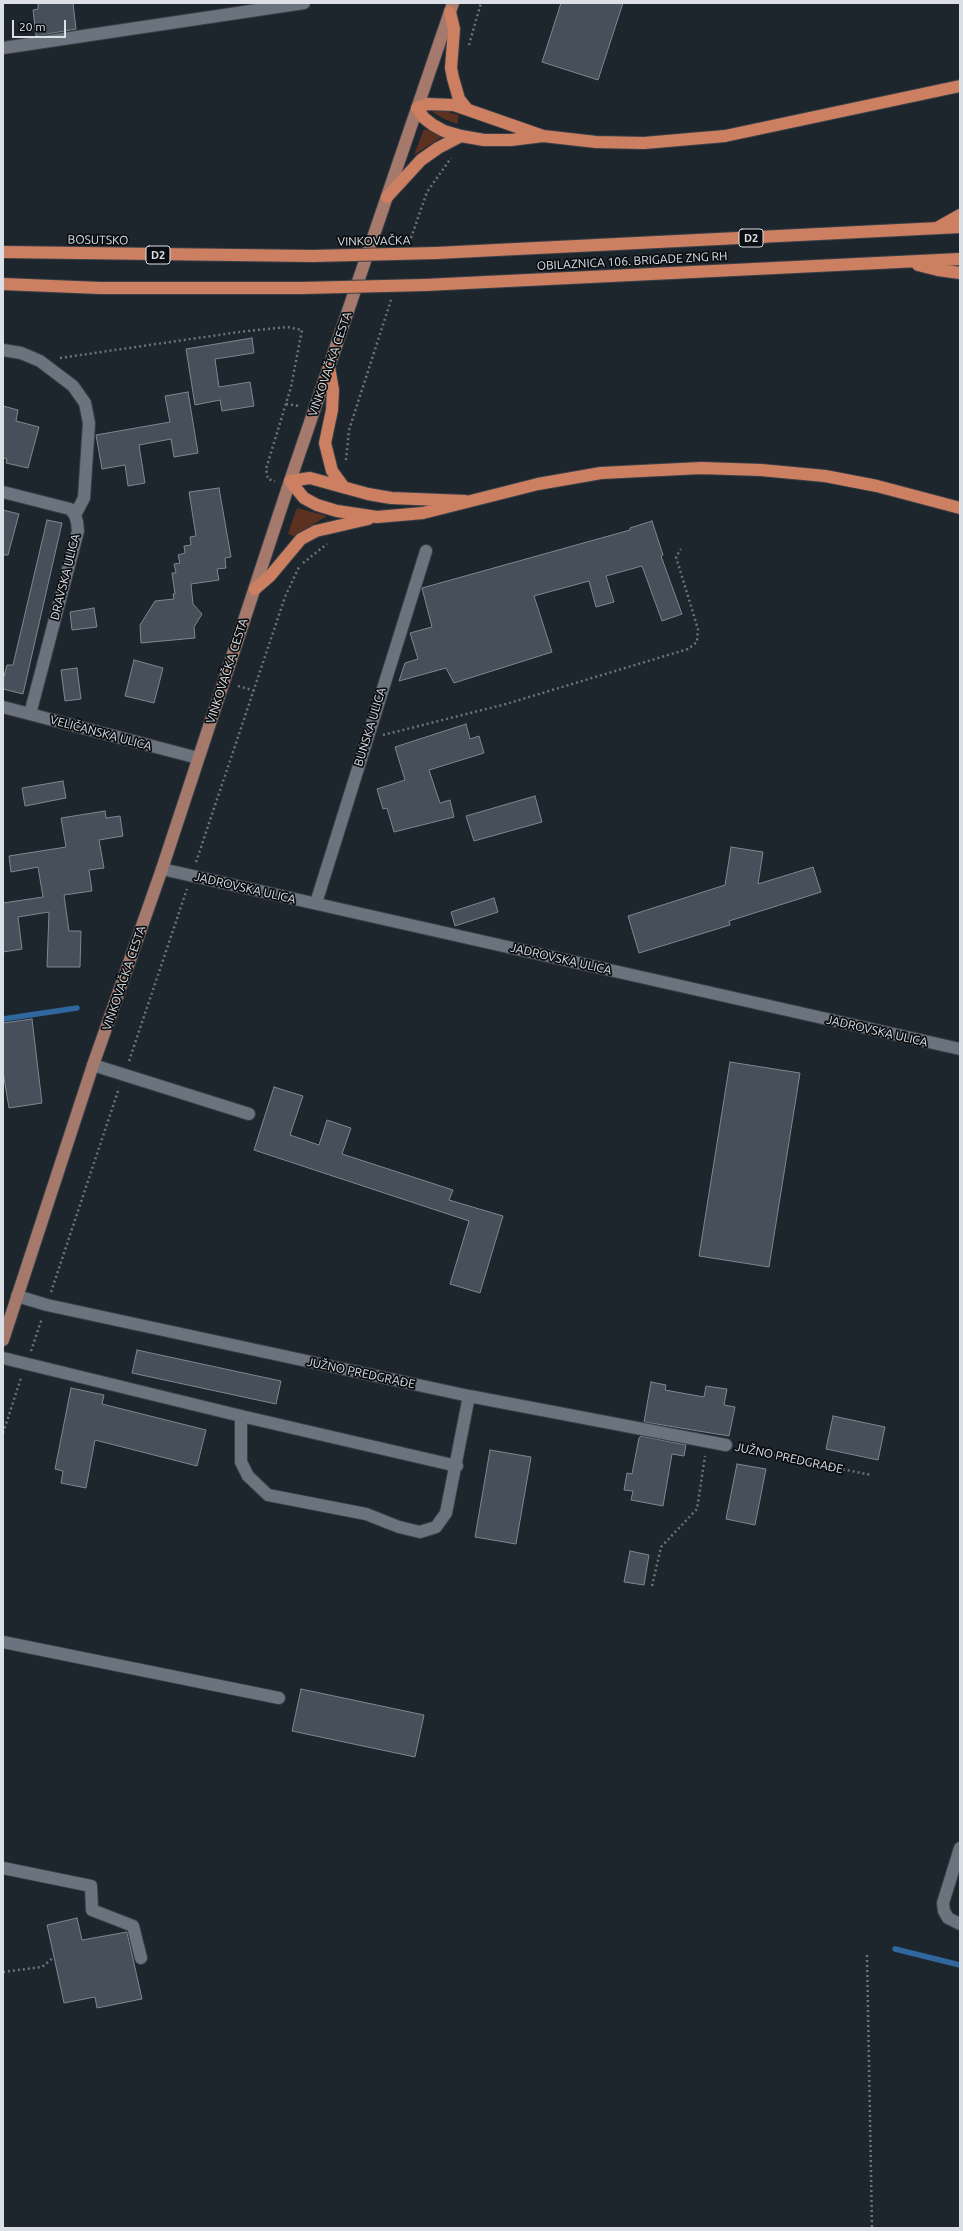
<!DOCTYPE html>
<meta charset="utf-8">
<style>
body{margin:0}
#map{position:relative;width:963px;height:2231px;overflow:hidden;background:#1d252d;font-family:Ubuntu,sans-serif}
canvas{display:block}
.frame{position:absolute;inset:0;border:4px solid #dae0e6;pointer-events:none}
.scale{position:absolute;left:12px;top:20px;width:54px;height:18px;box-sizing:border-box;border:2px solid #dae0e6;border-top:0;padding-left:5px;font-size:12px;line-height:14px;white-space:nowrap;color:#dae0e6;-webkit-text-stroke:3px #0a0e11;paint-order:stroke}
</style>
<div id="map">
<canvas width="963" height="2231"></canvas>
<div class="frame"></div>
<div class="scale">20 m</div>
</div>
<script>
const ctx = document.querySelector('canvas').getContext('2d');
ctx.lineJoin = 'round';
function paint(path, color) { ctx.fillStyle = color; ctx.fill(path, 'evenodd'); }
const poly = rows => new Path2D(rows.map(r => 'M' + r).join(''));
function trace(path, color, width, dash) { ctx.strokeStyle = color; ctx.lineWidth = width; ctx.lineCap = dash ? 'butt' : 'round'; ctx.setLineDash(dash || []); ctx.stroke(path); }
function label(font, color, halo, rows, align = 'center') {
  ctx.font = font + ' Ubuntu,sans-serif'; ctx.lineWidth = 3.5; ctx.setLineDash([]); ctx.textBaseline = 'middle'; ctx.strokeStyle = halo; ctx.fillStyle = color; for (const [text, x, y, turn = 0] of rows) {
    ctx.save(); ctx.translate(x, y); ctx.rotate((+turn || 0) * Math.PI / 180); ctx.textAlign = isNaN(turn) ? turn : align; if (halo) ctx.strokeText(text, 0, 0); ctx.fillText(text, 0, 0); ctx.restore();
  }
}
const green = poly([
 [436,109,459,115,457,124,442,118,433,112],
 [424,129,443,136,414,155],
 [297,508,327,516,294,536,288,534]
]);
const stream = poly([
 [3,1019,77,1008],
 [895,1949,960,1965]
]);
const building = poly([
 [38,3,73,3,76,29,36,36,33,10,38,9,38,3],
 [561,3,623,3,598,80,542,62,561,3],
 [252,338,254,353,215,359,219,387,250,382,254,406,222,411,220,400,195,405,186,349,252,338],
 [188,392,198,453,174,457,171,439,139,445,145,483,128,486,125,465,102,469,96,435,170,422,165,396,188,392],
 [3,406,18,410,16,421,39,427,28,468,6,463,7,459,3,458,3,406],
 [219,488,231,557,225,558,226,568,217,569,219,580,191,584,193,604,202,614,194,627,195,638,141,643,140,625,155,601,174,599,173,594,175,594,172,573,176,573,174,564,180,563,178,555,185,553,184,546,191,545,190,537,196,536,189,492,219,488],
 [3,510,19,514,8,555,3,555,3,510],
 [47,520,62,523,23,694,3,689,3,680,7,665,13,665,47,520],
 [652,521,663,555,661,556,682,614,662,621,642,566,606,576,614,602,596,607,589,581,534,596,552,652,454,683,446,668,399,681,405,663,418,659,410,633,432,627,422,588,630,530,630,528,652,521],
 [94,608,97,627,72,630,70,612,94,608],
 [134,660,163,668,154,703,125,696,134,660],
 [77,668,81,699,65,701,61,670,77,668],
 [466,724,470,739,479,736,484,753,429,770,440,803,450,800,454,817,394,832,387,808,383,809,377,789,405,780,395,747,466,724],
 [63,781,66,798,25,806,22,788,63,781],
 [535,796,542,822,474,841,466,816,535,796],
 [105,811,106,818,120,816,123,836,99,840,104,868,89,870,92,891,64,895,69,931,81,931,80,967,47,967,49,912,18,917,22,949,3,952,3,903,43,897,38,867,11,872,9,856,66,847,61,818,105,811],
 [731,847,763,852,758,884,813,867,821,892,729,921,730,925,639,953,628,916,725,885,731,847],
 [494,898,498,912,455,926,451,912,494,898],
 [32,1019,42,1103,9,1108,3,1072,3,1023,32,1019],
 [730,1062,800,1073,769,1267,699,1256,730,1062],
 [274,1087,303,1096,290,1135,319,1145,327,1120,351,1128,342,1154,453,1190,449,1200,503,1216,480,1293,450,1284,469,1221,254,1150,274,1087],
 [137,1350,281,1381,276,1404,132,1373,137,1350],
 [651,1382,666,1385,665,1390,704,1397,706,1386,727,1389,724,1405,735,1407,729,1436,644,1422,651,1382],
 [71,1388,104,1395,102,1404,206,1430,197,1466,95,1440,86,1488,61,1483,63,1471,55,1469,71,1388],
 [833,1416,885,1427,878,1460,826,1449,833,1416],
 [641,1436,686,1445,684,1456,672,1454,663,1506,631,1500,633,1491,624,1490,627,1473,632,1474,639,1438,641,1436],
 [490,1450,531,1457,516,1544,475,1537,490,1450],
 [737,1464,766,1469,755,1525,726,1519,737,1464],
 [630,1551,649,1555,644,1585,624,1582,630,1551],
 [301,1689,424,1715,415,1757,292,1731,301,1689],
 [77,1918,82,1940,127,1932,142,1999,97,2008,95,1997,64,2003,47,1925,77,1918]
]);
const path = poly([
 [469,45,481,3],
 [411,238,427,192,451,158],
 [60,358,239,332,287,327,302,330,291,387,266,469,268,479,275,481],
 [286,404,299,406],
 [346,460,349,430,391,300],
 [303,563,327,544],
 [238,686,255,691],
 [383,735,506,704,688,649,697,642,698,629,676,557,681,549],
 [196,862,285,597,299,567],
 [129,1061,187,889],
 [51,1292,119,1088],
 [31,1351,42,1318],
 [3,1433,21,1378],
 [740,1448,871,1475],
 [652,1586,661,1547,697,1509,705,1456],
 [867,1955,872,2228],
 [3,1972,42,1967,54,1957]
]);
const minor = poly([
 [3,48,304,3],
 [3,350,21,353,40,361,73,386,85,403,89,423,84,498,75,515],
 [3,492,70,509,75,515,77,522,78,531,30,714],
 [3,707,198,758],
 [162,869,960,1049],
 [316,903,426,551],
 [93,1065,249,1114],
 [17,1296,47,1305,469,1396,726,1445],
 [3,1358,241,1416,457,1466],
 [241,1416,241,1462,248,1476,268,1495,366,1514,399,1527,420,1532,436,1527,446,1513,469,1396],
 [3,1642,279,1698],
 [960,1848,943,1903,944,1911,948,1918,960,1924],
 [3,1868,91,1886,92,1910,133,1926,141,1958]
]);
const major = poly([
 [3,1340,93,1065,162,869,290,481,453,3]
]);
const highway = poly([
 [450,12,454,29,451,68,453,78,459,99,467,109],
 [543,136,454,105,427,104,417,108,424,118,433,125,444,131,461,136,484,140,511,140,543,136,596,142,644,143,725,136,960,86],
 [387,197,421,160,438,148,461,136],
 [937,228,960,215],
 [3,252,312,256],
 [436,253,960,227],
 [918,265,938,270,960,273],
 [3,284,100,288,302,288],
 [425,285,960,259],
 [329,367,333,390,332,410,325,443,332,471,343,486],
 [465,501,391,498,368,494,310,478,290,481,304,498,317,505,337,511,377,517,423,513,538,484,601,473,701,468,761,470,825,476,877,486,960,508],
 [255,589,270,576,301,539,316,531,368,519]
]);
const highwayBridge = poly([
 [312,256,436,253],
 [302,288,425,285]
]);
const shields = [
 [751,238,24],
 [158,255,24]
];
const shieldNames = [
 ["D2",751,238],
 ["D2",158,255]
];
const streetNames = [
 ["BOSUTSKO",98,240,1],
 ["VINKOVAČKA",374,241,-1],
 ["OBILAZNICA 106. BRIGADE ZNG RH",632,261,-3],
 ["VINKOVAČKA CESTA",330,364,-71],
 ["DRAVSKA ULICA",65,577,-76],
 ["VINKOVAČKA CESTA",227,671,-72],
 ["BUNSKA ULICA",370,727,-73],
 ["VELIČANSKA ULICA",101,733,15],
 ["JADROVSKA ULICA",245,888,13],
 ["JADROVSKA ULICA",561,959,13],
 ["VINKOVAČKA CESTA",124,978,-71],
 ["JADROVSKA ULICA",877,1031,13],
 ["JUŽNO PREDGRAĐE",361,1373,12],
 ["JUŽNO PREDGRAĐE",789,1458,12]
];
paint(green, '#5c3120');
trace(stream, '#2f679e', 5.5);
paint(building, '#47505a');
trace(building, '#7d8792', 1);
trace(minor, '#3a4047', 14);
trace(major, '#3a4047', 14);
trace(highway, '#3a4047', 14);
trace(path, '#6c737a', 2.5, [2, 3]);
trace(minor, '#6a737e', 12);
trace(major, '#a57a6d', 12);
trace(highway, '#cd7f61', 12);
trace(highwayBridge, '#3a4047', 14, []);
trace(highwayBridge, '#cd7f61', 12);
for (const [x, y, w] of shields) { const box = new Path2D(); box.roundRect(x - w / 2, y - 9, w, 18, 3); ctx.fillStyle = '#0a0e11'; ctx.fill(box); trace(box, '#dae0e6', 1); }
label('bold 11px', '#dae0e6', null, shieldNames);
label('12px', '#dae0e6', '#0a0e11', streetNames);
</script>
